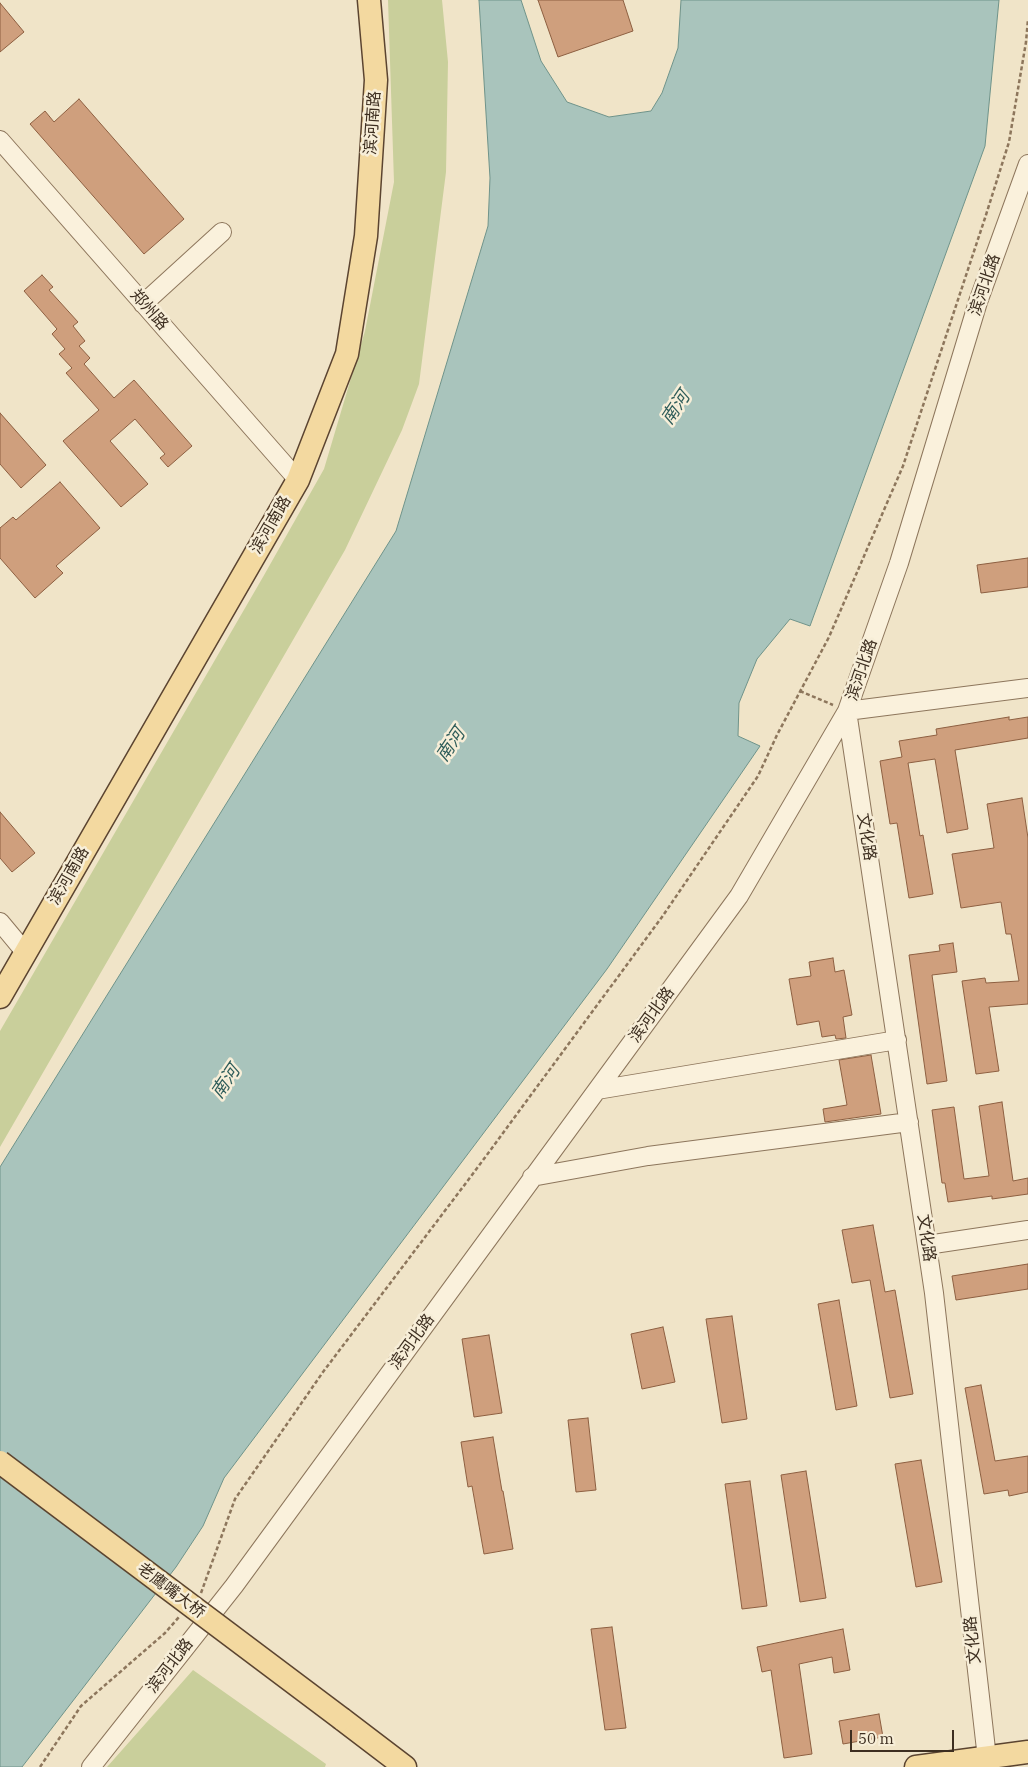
<!DOCTYPE html>
<meta charset="utf-8">
<style>
body{margin:0}
#map{position:relative;width:1028px;height:1767px;overflow:hidden;background:#f0e4c8;font-family:"IBM Plex Serif",serif}
canvas{display:block}
.scale{position:absolute;left:850px;top:1730px;width:104px;height:22px;box-sizing:border-box;border:2px solid #3d2e20;border-top:0;padding-left:6px;font-size:15px;line-height:18px;white-space:nowrap;color:#3d2e20;-webkit-text-stroke:4px #f7eed8;paint-order:stroke}
</style>
<div id="map">
<canvas width="1028" height="1767"></canvas>
<div class="scale">50 m</div>
</div>
<script>
const ctx = document.querySelector('canvas').getContext('2d');
ctx.lineJoin = 'round';
function paint(path, color) { ctx.fillStyle = color; ctx.fill(path, 'evenodd'); }
const poly = rows => new Path2D(rows.map(r => 'M' + r).join(''));
function trace(path, color, width, dash) { ctx.strokeStyle = color; ctx.lineWidth = width; ctx.lineCap = dash ? 'butt' : 'round'; ctx.setLineDash(dash || []); ctx.stroke(path); }
function label(font, color, halo, rows, align = 'center') {
  ctx.font = font + ' "IBM Plex Serif","Noto Sans SC",serif'; ctx.lineWidth = 5; ctx.setLineDash([]); ctx.textBaseline = 'middle'; ctx.strokeStyle = halo; ctx.fillStyle = color; for (const [text, x, y, turn = 0] of rows) {
    ctx.save(); ctx.translate(x, y); ctx.rotate((+turn || 0) * Math.PI / 180); ctx.textAlign = isNaN(turn) ? turn : align; if (halo) ctx.strokeText(text, 0, 0); ctx.fillText(text, 0, 0); ctx.restore();
  }
}
const green = poly([
 [388,0,442,0,448,62,446,172,419,384,402,430,345,550,0,1147,0,1031,263,577,324,469,365,331,394,182],
 [193,1670,326,1764,325,1767,107,1767]
]);
const water = poly([
 [479,0,521,0,541,61,567,102,609,117,651,111,662,93,678,48,681,0,999,0,985,146,810,626,790,619,757,659,739,703,738,736,760,746,607,969,224,1478,203,1526,176,1567,22,1767,0,1767,0,1167,396,531,488,226,490,178,479,0]
]);
const building = poly([
 [538,0,623,0,633,31,558,57,538,0],
 [0,3,24,32,0,52,0,3],
 [79,99,184,219,144,254,30,124,45,111,54,122,79,99],
 [42,275,53,287,49,290,78,322,73,326,85,341,79,346,90,358,84,364,114,398,134,380,192,446,168,467,160,458,165,454,135,419,110,441,148,484,121,507,63,441,99,410,66,373,72,368,59,354,65,349,52,334,57,329,24,291,42,275],
 [0,413,46,465,21,488,0,464,0,413],
 [60,482,100,528,56,566,63,573,35,598,0,558,0,528,13,517,16,520,60,482],
 [1028,558,1028,587,981,593,977,565,1028,558],
 [1009,717,1009,720,1028,717,1028,738,955,750,968,829,947,833,935,759,908,763,920,836,923,835,933,894,909,898,897,823,890,824,880,761,902,757,899,741,937,735,936,729,1009,717],
 [1022,798,1028,838,1028,1004,989,1007,999,1071,976,1074,962,981,985,978,986,983,1019,981,1011,934,1006,934,1001,902,961,908,952,854,994,848,987,804,1022,798],
 [0,812,35,853,12,872,0,858,0,812],
 [953,943,957,972,932,975,947,1081,927,1084,909,955,940,951,939,945,953,943],
 [833,958,835,972,844,970,852,1015,843,1017,846,1038,836,1039,835,1035,822,1037,819,1021,797,1025,789,979,811,976,809,962,833,958],
 [871,1055,881,1114,825,1122,823,1109,847,1105,839,1060,871,1055],
 [1002,1102,1013,1181,1028,1178,1028,1194,992,1199,992,1196,948,1202,945,1183,942,1183,932,1110,954,1107,964,1179,989,1176,979,1106,1002,1102],
 [873,1225,885,1292,895,1290,913,1394,890,1398,870,1280,852,1283,842,1230,873,1225],
 [1028,1264,1028,1289,956,1300,952,1276,1028,1264],
 [839,1300,857,1406,836,1410,818,1304,839,1300],
 [732,1316,747,1419,722,1423,706,1319,732,1316],
 [663,1327,675,1382,642,1389,631,1334,663,1327],
 [489,1335,502,1413,474,1417,462,1339,489,1335],
 [981,1385,995,1461,1028,1456,1028,1492,1009,1496,1008,1490,984,1494,965,1388,981,1385],
 [588,1418,596,1490,576,1492,568,1420,588,1418],
 [493,1437,502,1491,503,1491,513,1549,484,1554,472,1486,468,1487,461,1442,493,1437],
 [921,1460,942,1582,916,1587,895,1464,921,1460],
 [806,1471,826,1598,800,1602,781,1475,806,1471],
 [750,1481,767,1606,742,1609,725,1484,750,1481],
 [612,1627,626,1728,605,1730,591,1629,612,1627],
 [843,1629,850,1670,834,1673,832,1657,799,1664,812,1754,784,1758,771,1670,762,1672,757,1647,843,1629],
 [879,1714,883,1737,843,1744,839,1721,879,1714]
]);
const path = poly([
 [800,691,833,705],
 [201,1593,235,1499,323,1372,475,1171,662,917,758,776,777,735,829,637,903,466,985,218,1009,142,1026,42,1028,19],
 [40,1767,81,1706,165,1633,179,1617]
]);
const minor = poly([
 [0,140,298,480],
 [143,304,222,232],
 [0,922,25,952],
 [597,1090,897,1040],
 [532,1177,648,1156,909,1122],
 [927,1245,1028,1230],
 [91,1767,234,1586,739,896,847,711,899,563,978,302,1028,164],
 [988,1767,934,1293,847,711,1028,688]
]);
const major = poly([
 [0,997,298,480,347,354,366,236,376,80,369,0],
 [342,1719,405,1767],
 [916,1767,1028,1752]
]);
const majorBridge = poly([
 [0,1462,342,1719]
]);
const streetNames = [
 ["滨河南路",373,123,-86],
 ["滨河北路",985,285,-71],
 ["郑州路",149,310,49],
 ["滨河南路",271,525,-60],
 ["滨河北路",862,670,-71],
 ["文化路",866,837,81],
 ["滨河南路",69,876,-60],
 ["滨河北路",652,1015,-54],
 ["文化路",926,1238,82],
 ["滨河北路",412,1342,-54],
 ["老鹰嘴大桥",171,1591,37],
 ["文化路",973,1640,-96],
 ["滨河北路",170,1666,-52]
];
const waterNames = [
 ["南河",676,408,-56],
 ["南河",451,745,-56],
 ["南河",226,1082,-56]
];
paint(green, '#c9cf9b');
paint(water, '#a9c4bc');
trace(water, '#6f938a', 1);
paint(building, '#cf9f7d');
trace(building, '#8d5f41', 1);
trace(minor, '#8d765c', 20);
trace(major, '#5b4430', 25);
trace(path, '#8d765c', 2.5, [4, 2.5]);
trace(minor, '#faf1dc', 18);
trace(major, '#f3d9a0', 22);
trace(majorBridge, '#5b4430', 25, []);
trace(majorBridge, '#f3d9a0', 22);
label('16px', '#3d2e20', '#f7eed8', streetNames);
label('italic 18px', '#2f5d5a', '#f7eed8', waterNames);
</script>
